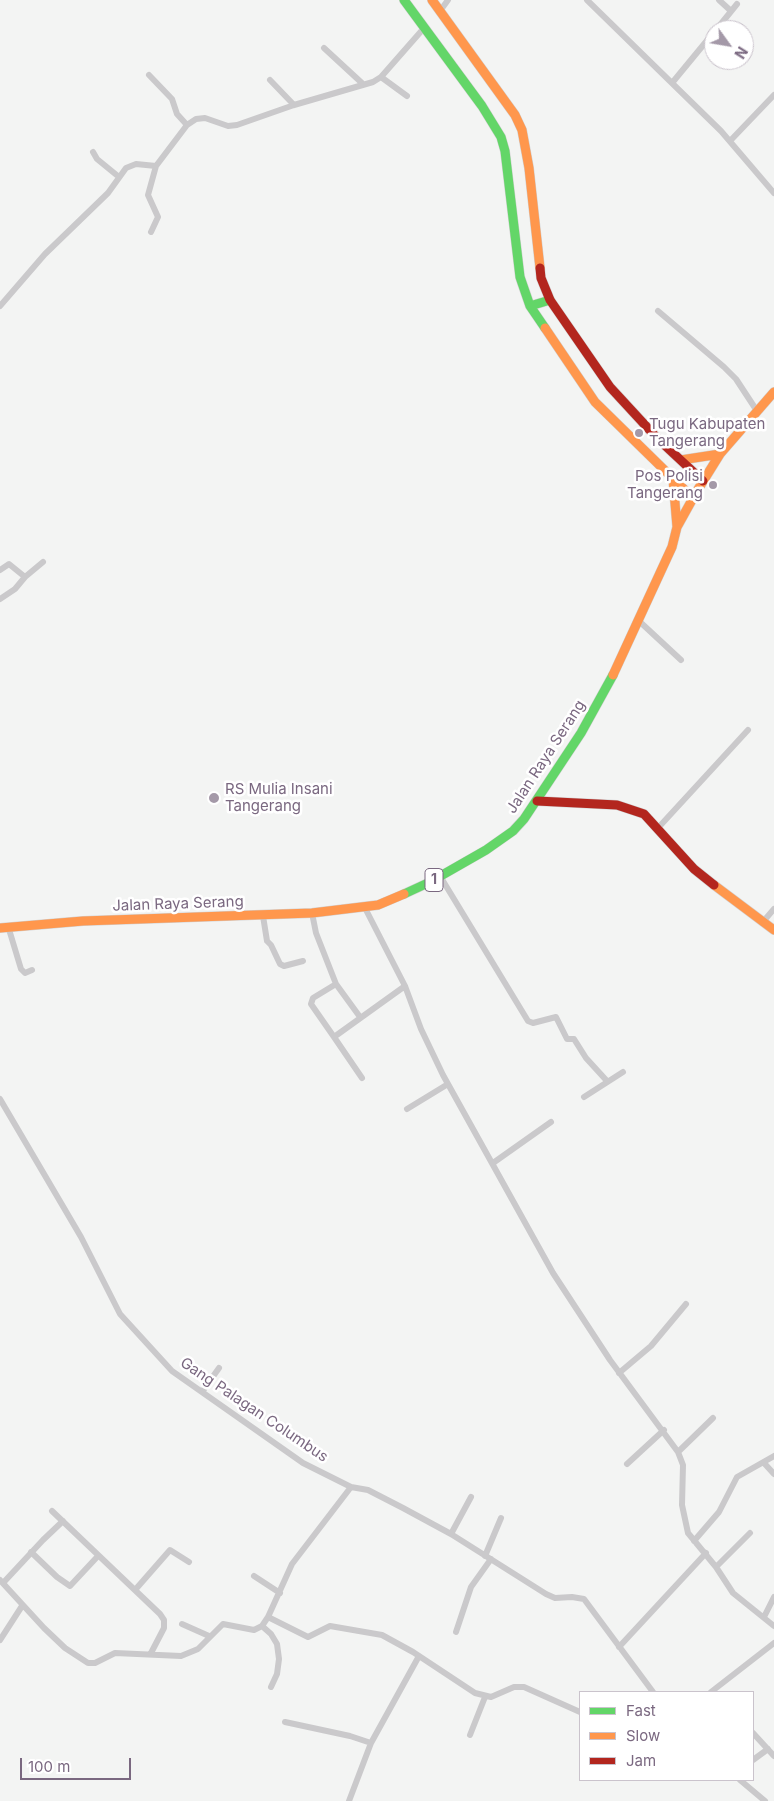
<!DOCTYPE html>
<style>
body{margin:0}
#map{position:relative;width:774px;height:1801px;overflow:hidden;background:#f3f4f3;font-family:Inter,sans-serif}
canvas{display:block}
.legend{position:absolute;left:579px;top:1691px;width:175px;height:90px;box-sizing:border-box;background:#fff;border:1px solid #cac3cc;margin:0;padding:6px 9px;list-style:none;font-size:15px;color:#7a6880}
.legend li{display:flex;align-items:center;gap:10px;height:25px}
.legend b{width:25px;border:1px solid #cac3cc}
.north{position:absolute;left:704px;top:20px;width:50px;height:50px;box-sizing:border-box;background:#fff;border:1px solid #cac3cc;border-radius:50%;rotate:122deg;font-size:14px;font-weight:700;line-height:20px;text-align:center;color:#7a6880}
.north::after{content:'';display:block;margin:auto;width:18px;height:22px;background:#a499a8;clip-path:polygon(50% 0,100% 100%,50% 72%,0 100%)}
.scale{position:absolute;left:20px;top:1758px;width:111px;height:22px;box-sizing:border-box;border:2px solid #7a6880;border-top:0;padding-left:6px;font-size:15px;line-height:18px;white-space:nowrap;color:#7a6880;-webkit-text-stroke:4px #fff;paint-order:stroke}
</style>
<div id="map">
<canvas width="774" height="1801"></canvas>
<ul class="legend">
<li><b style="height:6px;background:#63d668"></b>Fast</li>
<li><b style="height:6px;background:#ff974d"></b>Slow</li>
<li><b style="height:6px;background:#b3261e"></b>Jam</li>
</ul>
<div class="north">N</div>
<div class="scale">100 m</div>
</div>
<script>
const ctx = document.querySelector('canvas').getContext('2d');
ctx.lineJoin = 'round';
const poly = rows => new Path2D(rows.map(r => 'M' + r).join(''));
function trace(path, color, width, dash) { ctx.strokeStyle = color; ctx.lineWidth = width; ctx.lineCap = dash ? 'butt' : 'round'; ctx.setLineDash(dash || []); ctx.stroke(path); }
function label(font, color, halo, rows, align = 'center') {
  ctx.font = font + ' Inter,sans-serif'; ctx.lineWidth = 5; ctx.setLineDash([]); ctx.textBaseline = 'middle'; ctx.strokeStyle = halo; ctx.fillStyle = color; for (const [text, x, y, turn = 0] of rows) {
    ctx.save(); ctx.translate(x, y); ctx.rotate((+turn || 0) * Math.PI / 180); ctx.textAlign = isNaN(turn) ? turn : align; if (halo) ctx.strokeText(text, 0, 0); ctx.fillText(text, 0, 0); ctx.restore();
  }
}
const street = poly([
 [587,0,721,131,774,193],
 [719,0,731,11],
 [440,11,448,0],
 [716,30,737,4],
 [324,48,363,84],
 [149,75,172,99,177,114,187,125],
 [381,77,407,96],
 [270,80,294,105],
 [672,83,714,32],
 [730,141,774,95],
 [93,152,97,159,119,177],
 [151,232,158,217,148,195,156,166,187,125,196,119,205,118,228,126,237,125,294,105,373,82,381,77,424,28],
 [0,306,45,254,108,193,126,168,136,164,156,166],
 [658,311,724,367,736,379,757,411],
 [0,570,9,564,25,577,15,589,0,599],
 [25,577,43,562],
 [639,621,681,660],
 [658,828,748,730],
 [440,876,528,1021,533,1023,556,1017,567,1039,574,1039,586,1058,607,1081],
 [364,906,405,986,421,1029,443,1075,553,1273,610,1360,678,1452,683,1465,682,1505,688,1533,716,1567,733,1593,774,1626],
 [312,913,316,933,336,984,360,1017],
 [263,916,267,941,271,945,280,964,284,966,303,961],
 [762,923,774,909],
 [8,926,21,969,25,973,32,970],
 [334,1037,311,1004,313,998,336,984],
 [362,1078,334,1037,405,986],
 [584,1097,623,1072],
 [0,1099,81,1237,120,1314,172,1371,303,1463,351,1487,368,1490,403,1508,451,1534,546,1594,555,1598,572,1597,584,1599,653,1692],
 [407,1109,448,1084],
 [493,1163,551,1122],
 [619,1373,651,1346,686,1304],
 [202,1392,219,1368],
 [678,1452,713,1418],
 [764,1463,774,1474],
 [627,1464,664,1430],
 [351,1487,292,1564,268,1617,308,1637,330,1626,382,1635,413,1652,475,1693,491,1697,514,1687,524,1687,580,1712],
 [52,1511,160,1614,164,1620,164,1628,151,1653],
 [451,1534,471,1497],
 [694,1541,719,1512,737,1477,774,1456],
 [31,1552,57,1577,70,1586,98,1556],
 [485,1556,501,1518],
 [716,1567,750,1533],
 [254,1576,280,1593],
 [0,1580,44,1628,65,1648,88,1663,95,1663,115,1653,181,1656,198,1649,223,1624,254,1630,262,1626,268,1617],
 [3,1583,43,1540,63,1521],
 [135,1590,170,1550,189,1562],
 [764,1617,774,1597],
 [182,1624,209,1636],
 [262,1626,271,1634,277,1644,279,1659,277,1674,271,1687],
 [456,1632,471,1587,491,1559],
 [0,1640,22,1606],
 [619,1647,706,1553],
 [711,1692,774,1643],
 [285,1722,350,1736,371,1743],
 [753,1733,774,1756],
 [470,1735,485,1697],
 [753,1760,768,1749],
 [740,1780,765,1801],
 [349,1801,371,1743,419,1656]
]);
const fast = poly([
 [404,0,482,106,501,137,505,151,520,277,530,306,545,328],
 [530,306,550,300],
 [404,894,430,882,486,850,513,831,524,819,581,733,613,675]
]);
const slow = poly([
 [432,0,515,115,522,130,529,168,540,268],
 [545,328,595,402,693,498],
 [681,460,720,454],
 [673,479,677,527],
 [613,675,672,547,677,527,697,491,720,454,774,392],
 [714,885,774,930],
 [0,928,83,921,312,913,378,905,404,894]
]);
const jam = poly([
 [540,268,541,278,550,300,610,387,657,438,703,481],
 [537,801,617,805,644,814,694,869,714,885]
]);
const markers = [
 [639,433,5,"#a499a8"],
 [713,485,5,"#a499a8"],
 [214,798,6,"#a499a8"]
];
const shields = [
 [434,880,18]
];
const shieldNames = [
 ["1",434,880]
];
const poiNames = [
 ["Tugu Kabupaten",649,424],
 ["Tangerang",649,441],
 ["Pos Polisi",703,476,"right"],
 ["Tangerang",703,493,"right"],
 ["RS Mulia Insani",225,789],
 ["Tangerang",225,806]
];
const streetNames = [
 ["Jalan Raya Serang",546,757,-57],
 ["Jalan Raya Serang",178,904,-2],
 ["Gang Palagan Columbus",254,1410,34]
];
trace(fast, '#d1d0d1', 10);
trace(slow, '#d1d0d1', 10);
trace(jam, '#d1d0d1', 10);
trace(street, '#cac9cb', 6);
trace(fast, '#63d668', 9);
trace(slow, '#ff974d', 9);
trace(jam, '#b3261e', 9);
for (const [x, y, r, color] of markers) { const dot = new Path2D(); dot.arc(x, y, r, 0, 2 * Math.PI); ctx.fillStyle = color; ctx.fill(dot); trace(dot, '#fff', 2); }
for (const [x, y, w] of shields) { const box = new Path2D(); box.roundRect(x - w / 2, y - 11.5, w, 23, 4); ctx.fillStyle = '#fff'; ctx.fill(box); trace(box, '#7a6880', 1); }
label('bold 14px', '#7a6880', null, shieldNames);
label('15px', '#7a6880', '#fff', poiNames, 'left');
label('15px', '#7a6880', '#fff', streetNames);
</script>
